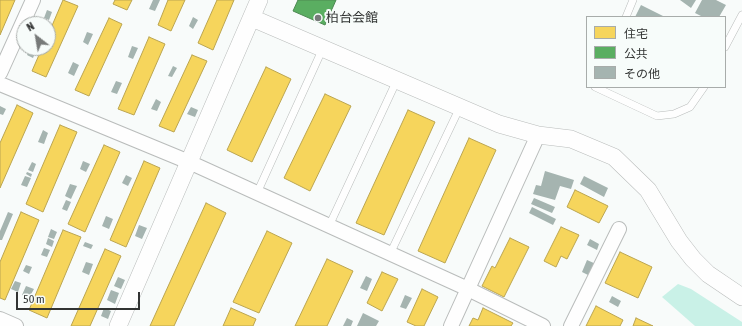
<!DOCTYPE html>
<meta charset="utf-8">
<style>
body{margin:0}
#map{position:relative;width:742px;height:326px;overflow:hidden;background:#f8fbfa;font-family:"Asap Condensed","Noto Sans JP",sans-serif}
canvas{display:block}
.legend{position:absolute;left:586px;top:16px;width:140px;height:72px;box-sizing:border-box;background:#f7fcfa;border:1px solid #a8acaa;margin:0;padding:5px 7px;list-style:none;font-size:12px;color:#323433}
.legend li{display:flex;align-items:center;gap:8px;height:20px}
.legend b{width:20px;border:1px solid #a8acaa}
.north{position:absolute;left:16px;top:16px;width:40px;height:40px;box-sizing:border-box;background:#f7fcfa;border:1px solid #a8acaa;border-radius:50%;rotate:329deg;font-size:11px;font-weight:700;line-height:16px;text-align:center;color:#323433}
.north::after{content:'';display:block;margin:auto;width:14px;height:18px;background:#777a79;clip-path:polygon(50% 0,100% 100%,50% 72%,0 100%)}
.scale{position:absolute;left:16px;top:292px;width:124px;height:18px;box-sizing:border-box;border:2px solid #323433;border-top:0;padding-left:5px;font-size:12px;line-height:14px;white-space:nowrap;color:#323433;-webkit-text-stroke:3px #f7fcfa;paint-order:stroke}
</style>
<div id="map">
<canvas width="742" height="326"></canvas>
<ul class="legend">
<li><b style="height:11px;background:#f6d55c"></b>住宅</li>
<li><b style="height:11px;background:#5aae61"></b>公共</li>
<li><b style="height:11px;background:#a5b4b0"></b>その他</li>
</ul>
<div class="north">N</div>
<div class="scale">50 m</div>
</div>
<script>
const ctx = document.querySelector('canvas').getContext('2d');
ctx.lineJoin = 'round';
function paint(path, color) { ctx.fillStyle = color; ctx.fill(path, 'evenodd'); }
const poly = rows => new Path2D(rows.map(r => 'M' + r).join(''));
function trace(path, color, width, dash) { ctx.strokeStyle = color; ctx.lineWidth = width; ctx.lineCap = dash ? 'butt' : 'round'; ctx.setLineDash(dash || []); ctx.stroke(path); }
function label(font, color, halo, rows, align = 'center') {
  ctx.font = font + ' "Asap Condensed","Noto Sans JP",sans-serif'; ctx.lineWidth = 4; ctx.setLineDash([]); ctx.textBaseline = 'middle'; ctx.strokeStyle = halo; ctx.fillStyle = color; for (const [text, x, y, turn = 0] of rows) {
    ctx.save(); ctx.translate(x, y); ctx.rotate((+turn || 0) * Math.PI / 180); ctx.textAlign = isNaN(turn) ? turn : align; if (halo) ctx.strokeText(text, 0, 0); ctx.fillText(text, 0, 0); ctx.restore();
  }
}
const green = poly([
 [678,284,691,289,742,322,742,326,695,326,662,297]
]);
const homes = poly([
 [0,0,15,0,0,35,0,0],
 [63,0,78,6,46,77,32,71,42,48,48,48,48,35,63,0],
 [115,0,132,0,127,10,113,4,115,0],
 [168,0,185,0,171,31,158,25,168,0],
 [217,0,234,0,213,50,198,43,217,0],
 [109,18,122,24,89,96,75,90,109,18],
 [149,37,165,44,134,115,118,109,149,37],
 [192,55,207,61,174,132,159,126,192,55],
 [266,67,291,79,252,162,227,150,266,67],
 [325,94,351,106,310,191,284,178,325,94],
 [17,105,33,113,0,188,0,143,17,105],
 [408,110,435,122,384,235,356,223,408,110],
 [60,125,77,132,43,212,26,204,60,125],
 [469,138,496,150,445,263,418,251,469,138],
 [104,145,120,152,85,232,68,224,104,145],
 [144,161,160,168,126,247,110,240,144,161],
 [575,190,608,206,599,223,567,207,575,190],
 [206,203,226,213,174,326,150,326,206,203],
 [21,212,39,220,5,300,0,298,0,262,21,212],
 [561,227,579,235,567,259,561,256,556,267,544,261,561,227],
 [63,230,81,237,47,318,29,310,63,230],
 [267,231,292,243,259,313,233,302,267,231],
 [510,238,529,247,504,297,482,286,492,266,495,268,510,238],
 [105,249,121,256,90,326,71,326,105,249],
 [620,252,652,267,638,298,605,283,620,252],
 [327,259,353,271,327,326,295,326,327,259],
 [382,272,398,279,382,311,367,303,382,272],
 [422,289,438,297,424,326,416,326,407,322,422,289],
 [596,306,623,320,620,326,586,326,596,306],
 [231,308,256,319,253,326,223,326,231,308],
 [483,308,513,323,511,326,469,326,473,318,478,320,483,308],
 [636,318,653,326,633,326,636,318]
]);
const public = poly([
 [298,0,336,0,325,25,293,11,298,0]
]);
const building = poly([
 [153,0,160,0,155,11,149,9],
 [680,0,696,0,691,8],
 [702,0,716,0,726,5,719,17,703,17,695,13],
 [641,5,665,17,635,17],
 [47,10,52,12,49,20,44,18],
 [193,17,198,20,193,29,189,26],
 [87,32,93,34,88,45,83,42],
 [132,46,138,48,133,59,128,57],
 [30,48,37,48,33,58,27,55],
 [73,62,79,65,74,76,68,73],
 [173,66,177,68,172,77,168,76],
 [116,81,122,83,117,94,111,92],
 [156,99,161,102,157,111,151,109],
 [0,106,6,109,3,115,0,114],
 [191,107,198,110,195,117,187,114],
 [43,130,48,133,44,144,38,142],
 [83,161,90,164,86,172,80,169],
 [32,162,36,164,33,172,28,170],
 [545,171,574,180,571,189,560,186,555,200,533,194,536,185,541,186],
 [27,172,32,174,31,177,26,174],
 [126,175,132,178,128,186,122,183],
 [25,176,31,178,27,187,21,185],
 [584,176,608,188,604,197,580,184],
 [70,184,77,186,71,199,65,196],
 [534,198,555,207,552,213,531,204],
 [66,200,71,202,67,211,62,209],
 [532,207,556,219,553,225,529,213],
 [8,212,13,214,2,240,0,240,0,231],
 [106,216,113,219,109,229,102,226],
 [139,225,147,228,142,239,135,236],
 [51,229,57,232,54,239,48,237],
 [48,238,54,241,52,247,46,244],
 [590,239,599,244,597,250,587,245],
 [85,242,93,245,91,249,83,246],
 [44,248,50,250,47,257,41,255],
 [587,260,596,264,590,276,582,272],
 [86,262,93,264,89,275,82,272],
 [26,265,32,267,29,274,23,271],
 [366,276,372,279,367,291,360,288],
 [118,277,125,280,121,289,114,286],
 [15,281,21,283,18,292,11,289],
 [26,286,34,289,29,298,22,295],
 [111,290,119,293,115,304,107,300],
 [405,295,412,298,406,309,400,307],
 [612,296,621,301,618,307,609,302],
 [104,308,111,311,108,319,101,316],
 [363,313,379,321,376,326,357,326],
 [347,318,353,321,351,326,343,326]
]);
const service = poly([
 [626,17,633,0],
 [725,47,742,15],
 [595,87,657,116,674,114,690,107,704,87],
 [257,193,323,48],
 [329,226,397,80],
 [390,254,460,107]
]);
const minor = poly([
 [0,73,33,0],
 [0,84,189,162,468,289,543,326],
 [0,319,16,326],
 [451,326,538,135],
 [571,326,619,229]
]);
const tertiary = poly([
 [252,18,499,124,538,135,571,139,614,157,648,190,679,241,693,259,708,274,742,297],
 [118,326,259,0]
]);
const markers = [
 [318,18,4,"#777a79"]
];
const poiNames = [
 ["柏台会館",326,18]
];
paint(green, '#c9f1e7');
paint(homes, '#f6d55c');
trace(homes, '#bba550', 1);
paint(public, '#5aae61');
trace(public, '#4e8953', 1);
paint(building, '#a5b4b0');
trace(service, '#b9bcbb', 8);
trace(minor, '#b9bcbb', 16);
trace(tertiary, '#b9bcbb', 18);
trace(service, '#fefefe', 7);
trace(minor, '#fefefe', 14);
trace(tertiary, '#fefefe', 17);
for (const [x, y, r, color] of markers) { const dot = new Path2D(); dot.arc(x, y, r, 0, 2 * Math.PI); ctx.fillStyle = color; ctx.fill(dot); trace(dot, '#f7fcfa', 1.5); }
label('13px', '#323433', '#f7fcfa', poiNames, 'left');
</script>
